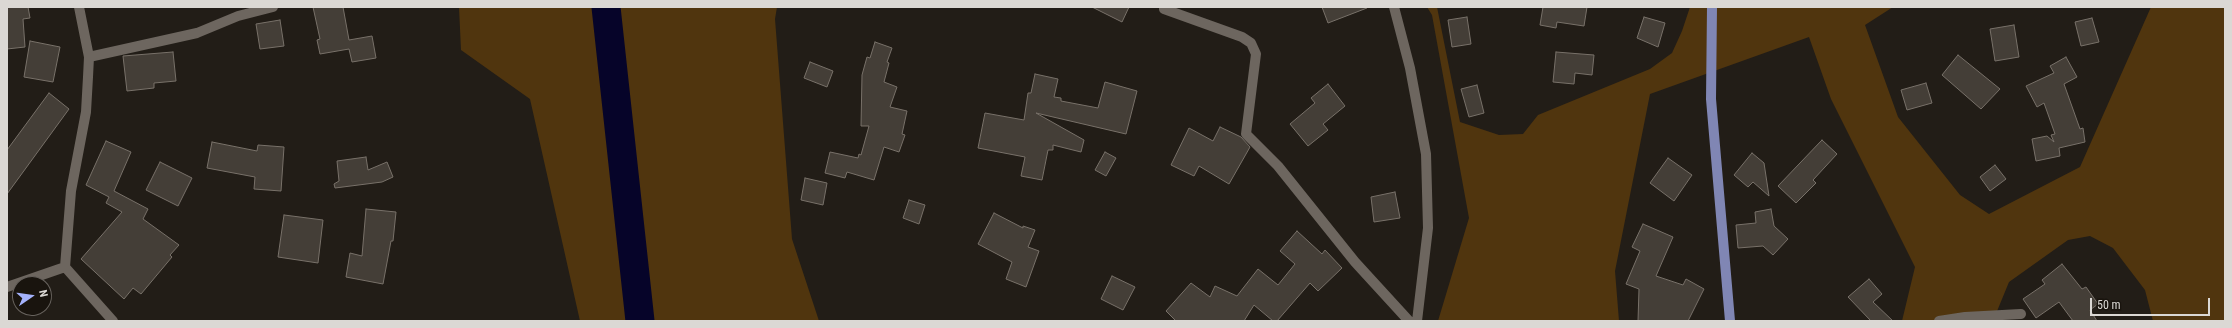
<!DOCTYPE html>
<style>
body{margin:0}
#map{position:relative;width:2232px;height:328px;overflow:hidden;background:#221d17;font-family:"Roboto Condensed",sans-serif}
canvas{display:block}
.frame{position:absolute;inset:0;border:8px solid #dbd8d4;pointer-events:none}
.north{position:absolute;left:12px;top:276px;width:40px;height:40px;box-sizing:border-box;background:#19140e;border:1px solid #67625d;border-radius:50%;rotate:77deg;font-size:11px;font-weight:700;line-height:16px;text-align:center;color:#dbd8d4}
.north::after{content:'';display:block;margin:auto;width:14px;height:18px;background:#a4b2fc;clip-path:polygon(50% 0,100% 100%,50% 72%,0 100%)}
.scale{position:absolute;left:2090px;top:298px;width:120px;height:18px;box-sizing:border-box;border:2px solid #dbd8d4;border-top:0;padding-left:5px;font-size:12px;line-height:14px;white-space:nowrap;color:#dbd8d4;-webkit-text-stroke:3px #19140e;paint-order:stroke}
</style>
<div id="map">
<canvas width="2232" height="328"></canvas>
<div class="frame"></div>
<div class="north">N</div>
<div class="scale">50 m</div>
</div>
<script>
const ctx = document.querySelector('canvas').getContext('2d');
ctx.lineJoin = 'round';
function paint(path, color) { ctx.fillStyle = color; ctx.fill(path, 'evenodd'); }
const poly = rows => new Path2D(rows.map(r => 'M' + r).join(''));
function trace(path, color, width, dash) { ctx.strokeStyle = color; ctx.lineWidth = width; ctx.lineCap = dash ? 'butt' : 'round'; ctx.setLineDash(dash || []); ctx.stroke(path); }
const green = poly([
 [459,7,777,7,775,19,792,239,819,321,580,321,530,99,461,50],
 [1427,7,1437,7,1460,122,1499,135,1523,134,1538,115,1650,69,1672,53,1682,31,1690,7,1893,7,1865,25,1898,117,1960,195,1989,214,2080,167,2151,7,2225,7,2225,321,2153,321,2145,290,2113,248,2090,236,2068,240,2009,282,1993,321,1902,321,1915,267,1831,99,1809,37,1650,94,1615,271,1619,321,1438,321,1469,218,1432,15]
]);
const river = poly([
 [606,7,640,321]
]);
const building = poly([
 [7,7,28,7,30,18,23,19,25,47,7,49,7,7],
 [313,7,343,7,349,40,372,36,376,58,352,62,349,49,320,54,317,40,320,39,313,7],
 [1092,7,1129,7,1122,22,1092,7],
 [1322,7,1367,7,1367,8,1328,23,1322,7],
 [1543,7,1587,7,1584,26,1557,22,1556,28,1540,25,1543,7],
 [1467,17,1471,44,1452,47,1448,20,1467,17],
 [1644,17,1665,23,1658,47,1637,38,1644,17],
 [2092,18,2099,42,2081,46,2075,22,2092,18],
 [280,20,284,46,260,49,256,24,280,20],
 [2014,25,2019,57,1995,61,1990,29,2014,25],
 [30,41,60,47,53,82,24,77,30,41],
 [875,42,892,48,887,62,889,63,884,82,897,87,890,107,907,111,902,134,905,135,899,152,884,147,874,180,847,172,845,178,825,173,830,152,858,158,859,154,861,155,869,126,861,126,862,75,867,57,870,58,875,42],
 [173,52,176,81,154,83,154,88,127,91,123,56,173,52],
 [1556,52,1594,55,1592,75,1575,73,1574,84,1553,82,1556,52],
 [1958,55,2000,89,1981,109,1942,75,1958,55],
 [2066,57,2077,77,2064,84,2080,129,2083,128,2085,142,2059,148,2060,156,2036,161,2032,139,2047,136,2054,142,2051,135,2055,134,2044,103,2037,107,2026,86,2054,73,2050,66,2066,57],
 [810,62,833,71,827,87,804,78,810,62],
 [1035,74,1058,79,1054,97,1061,98,1061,101,1098,108,1105,82,1137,91,1126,134,1036,113,1084,140,1081,152,1053,145,1053,150,1048,150,1042,180,1021,176,1025,157,978,148,985,113,1024,120,1028,93,1031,93,1035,74],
 [1926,83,1932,103,1907,110,1901,90,1926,83],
 [1328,84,1345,106,1323,124,1328,130,1308,146,1290,124,1315,103,1311,98,1328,84],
 [1477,85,1484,113,1469,117,1461,89,1477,85],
 [49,93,69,109,7,194,7,150,49,93],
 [1220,127,1241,137,1250,147,1229,184,1199,166,1194,176,1171,165,1189,128,1213,141,1220,127],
 [1822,140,1837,154,1813,180,1816,183,1796,203,1778,186,1822,140],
 [106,141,131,152,114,191,148,209,143,219,179,245,170,255,172,257,141,294,133,288,124,299,81,259,122,212,106,203,109,197,86,185,106,141],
 [212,142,257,151,258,145,284,147,281,191,254,189,255,177,207,168,212,142],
 [1105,152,1116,158,1106,176,1095,170,1105,152],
 [1752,153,1764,163,1769,196,1753,182,1748,187,1734,175,1752,153],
 [366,157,368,170,387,162,393,177,382,182,335,188,334,184,339,181,337,161,366,157],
 [1668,158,1692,175,1674,201,1650,183,1668,158],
 [160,162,192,178,178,206,146,190,160,162],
 [1995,165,2006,179,1990,191,1980,177,1995,165],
 [805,178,827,183,823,205,801,200,805,178],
 [1395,192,1400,218,1374,222,1371,197,1395,192],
 [909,200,925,205,919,224,903,218,909,200],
 [366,209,396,212,393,241,391,241,383,284,346,277,350,253,362,256,366,209],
 [1771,209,1774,226,1788,239,1773,255,1763,246,1738,248,1736,225,1756,223,1755,212,1771,209],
 [994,213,1023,228,1023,226,1035,230,1028,247,1039,251,1026,287,1006,279,1012,262,978,244,994,213],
 [284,215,323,220,318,263,278,257,284,215],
 [1643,224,1673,237,1656,276,1683,285,1686,279,1704,289,1688,321,1638,321,1639,289,1626,284,1640,251,1632,247,1643,224],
 [1297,231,1322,254,1325,250,1342,268,1318,291,1310,283,1277,321,1273,321,1254,305,1244,321,1176,321,1166,311,1191,283,1210,297,1215,286,1237,296,1258,269,1278,285,1295,264,1280,251,1297,231],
 [2062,264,2082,289,2086,287,2098,304,2090,310,2097,321,2073,321,2059,302,2036,318,2023,299,2045,284,2042,280,2062,264],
 [1112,276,1135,287,1123,310,1101,299,1112,276],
 [1869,279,1882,294,1873,302,1893,321,1871,321,1848,297,1869,279]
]);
const minor = poly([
 [79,7,89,57,88,77,86,112,71,191,65,267,113,321],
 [1394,7,1410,68,1426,154,1428,228,1417,321],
 [1164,9,1242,37,1251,43,1256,54,1246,134,1278,166,1355,262,1409,321],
 [89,57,197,33,238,16,273,7],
 [7,287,65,267],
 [1939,321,1965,317,2021,314]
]);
const major = poly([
 [1712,7,1711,99,1730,321]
]);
paint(green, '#50350e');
trace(river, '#060429', 29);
paint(building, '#443e37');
trace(building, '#787169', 1);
trace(minor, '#6d665f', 10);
trace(major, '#8086b4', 10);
</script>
